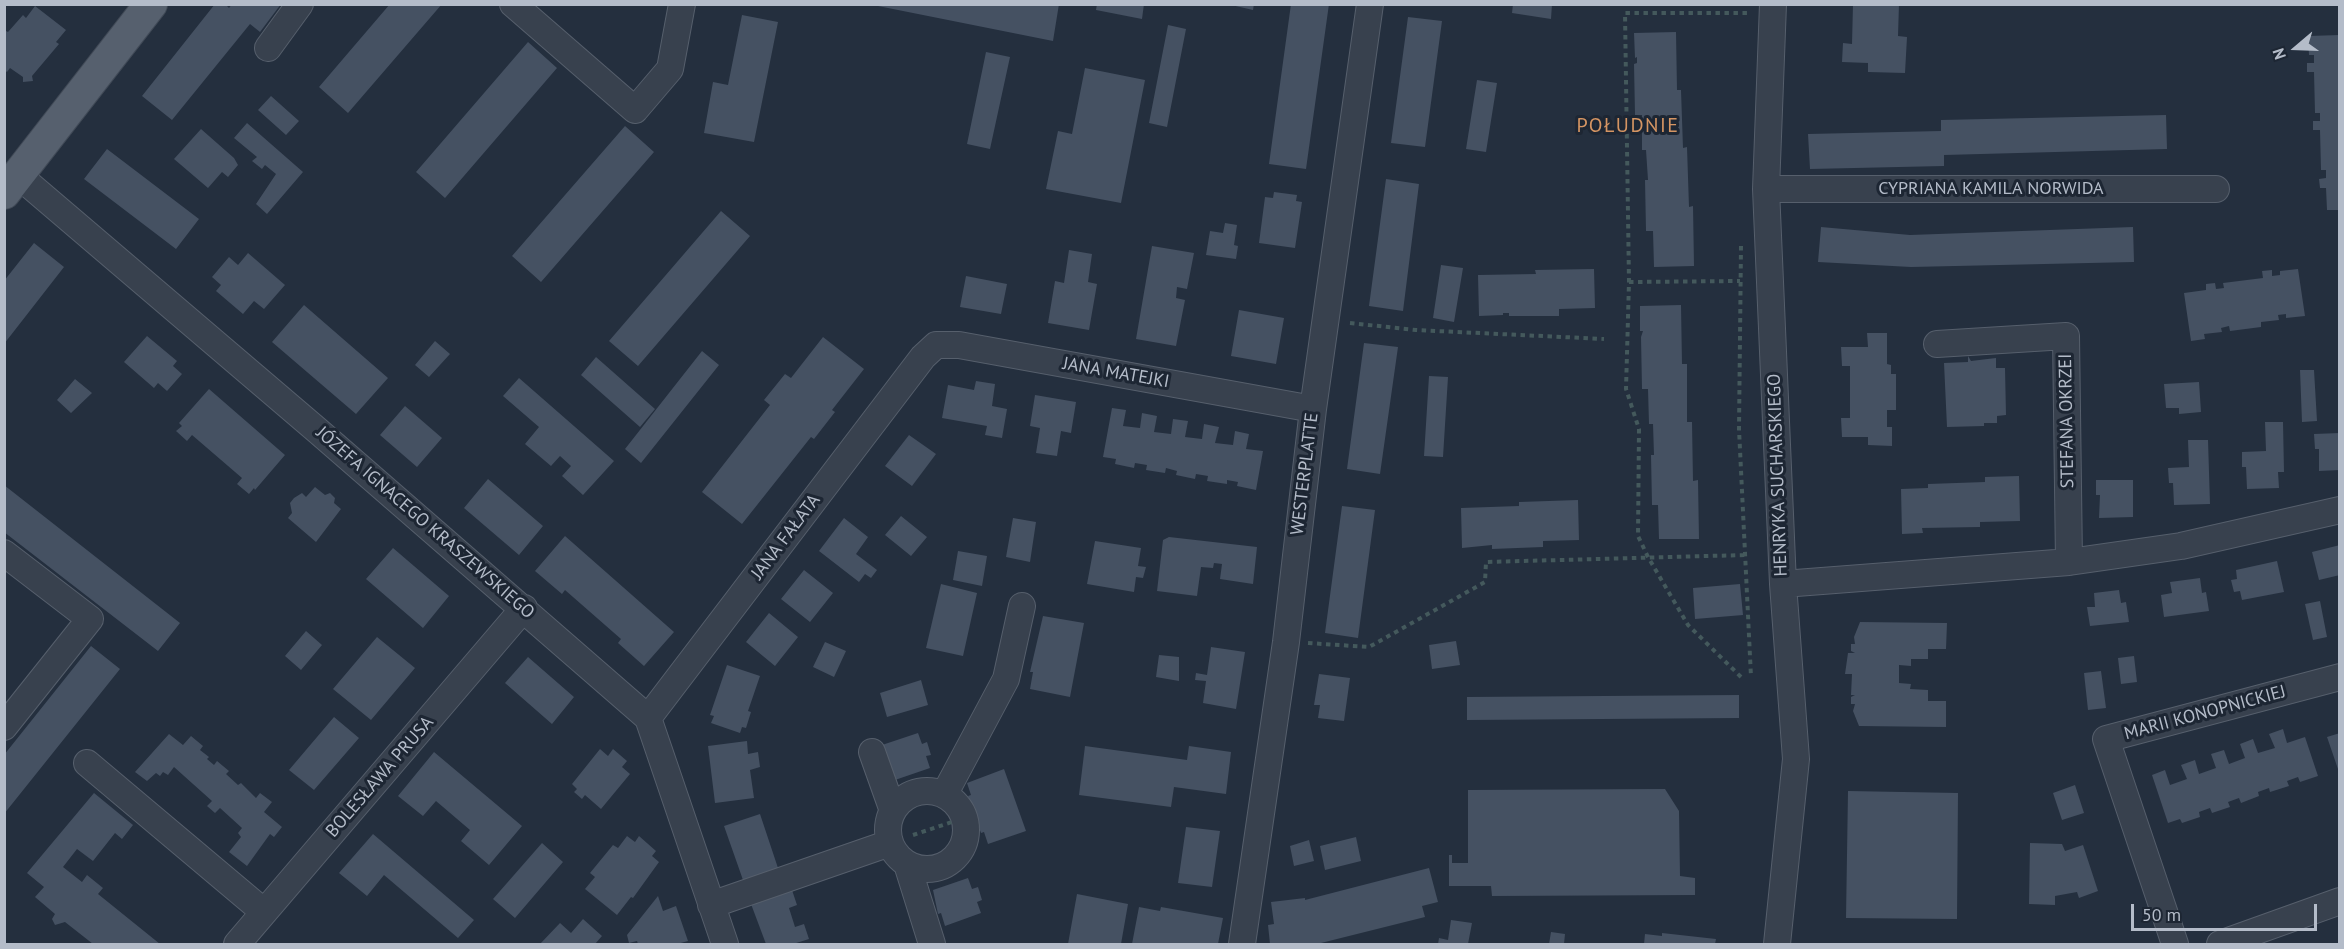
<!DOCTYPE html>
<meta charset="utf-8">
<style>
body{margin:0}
#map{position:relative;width:2344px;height:949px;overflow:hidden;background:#242f3e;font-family:"PT Sans",sans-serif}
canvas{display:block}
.frame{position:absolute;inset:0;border:6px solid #b4bcc9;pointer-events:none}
.north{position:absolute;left:2266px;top:18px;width:60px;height:60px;-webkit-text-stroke:4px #1d2633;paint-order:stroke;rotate:251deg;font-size:16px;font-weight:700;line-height:24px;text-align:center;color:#b4bcc9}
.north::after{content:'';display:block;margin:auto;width:21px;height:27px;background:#b4bcc9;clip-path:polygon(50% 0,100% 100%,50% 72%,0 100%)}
.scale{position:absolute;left:2131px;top:904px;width:186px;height:27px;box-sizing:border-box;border:3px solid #b4bcc9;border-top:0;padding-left:8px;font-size:18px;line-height:21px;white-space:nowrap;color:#b4bcc9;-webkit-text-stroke:4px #1d2633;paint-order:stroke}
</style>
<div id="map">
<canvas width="2344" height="949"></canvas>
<div class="frame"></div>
<div class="north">N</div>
<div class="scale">50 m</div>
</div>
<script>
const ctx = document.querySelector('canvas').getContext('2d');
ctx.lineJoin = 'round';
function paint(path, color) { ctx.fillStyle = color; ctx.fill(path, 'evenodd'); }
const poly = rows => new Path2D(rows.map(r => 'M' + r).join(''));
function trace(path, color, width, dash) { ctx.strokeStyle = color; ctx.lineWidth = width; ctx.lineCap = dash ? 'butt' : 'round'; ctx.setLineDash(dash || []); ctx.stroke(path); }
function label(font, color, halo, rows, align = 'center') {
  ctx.font = font + ' "PT Sans",sans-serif'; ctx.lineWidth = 6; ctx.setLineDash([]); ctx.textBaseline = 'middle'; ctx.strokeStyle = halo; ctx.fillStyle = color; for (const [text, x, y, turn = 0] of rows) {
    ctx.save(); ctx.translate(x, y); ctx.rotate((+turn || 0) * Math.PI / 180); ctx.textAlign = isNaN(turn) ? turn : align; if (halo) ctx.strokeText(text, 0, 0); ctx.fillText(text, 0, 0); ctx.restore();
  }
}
const building = poly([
 [215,4,225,4,229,8,232,4,281,4,260,32,250,24,172,120,142,96],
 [390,4,442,4,348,113,319,87],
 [868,4,1059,4,1053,41],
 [1097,4,1144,4,1142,19,1096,10],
 [1227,4,1254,4,1253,10],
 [1291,4,1329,4,1306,169,1269,164],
 [1513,4,1552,4,1551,19,1512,13],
 [1853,4,1899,4,1898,36,1907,37,1905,73,1868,72,1868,63,1842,62,1843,43,1852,44],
 [35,6,66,30,56,42,59,44,32,76,33,81,23,82,23,77,10,68,7,72,4,70,4,30,8,32,23,15,26,18],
 [742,15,778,22,754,142,704,133,713,82,728,85],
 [1408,17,1442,21,1425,147,1391,143],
 [1168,25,1186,29,1167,127,1149,123],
 [1676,32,1677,90,1681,90,1683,148,1687,147,1689,207,1693,206,1694,266,1654,267,1653,231,1646,231,1645,180,1648,180,1646,150,1642,150,1642,115,1635,115,1634,64,1637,63,1637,57,1635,58,1634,33],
 [2340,35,2340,210,2327,210,2326,188,2320,188,2319,179,2326,178,2326,170,2321,170,2320,130,2313,130,2313,121,2320,121,2320,113,2315,113,2314,72,2307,72,2307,63,2314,63,2314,55,2309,55,2308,36],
 [528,42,557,68,445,198,416,172],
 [986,52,1010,57,990,149,967,144],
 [1085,68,1145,80,1121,203,1046,189,1058,131,1072,134],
 [1477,80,1497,83,1486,152,1466,149],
 [271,96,299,121,286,135,258,110],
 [2166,115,2167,149,1944,155,1944,166,1810,169,1808,134,1941,131,1941,120],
 [247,123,303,172,267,214,256,204,276,174,265,165,262,169,252,161,257,157,234,138],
 [625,126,654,152,541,282,512,256],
 [201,129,234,158,238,165,228,177,222,172,208,188,174,159],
 [107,149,199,219,176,249,84,179],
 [1386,179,1419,184,1403,311,1369,306],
 [1274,192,1297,195,1296,201,1302,202,1295,248,1259,243,1265,197,1273,198],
 [721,211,750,236,638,366,609,341],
 [1225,223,1237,225,1234,245,1238,246,1236,259,1206,255,1210,231,1223,233],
 [1821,227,1910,235,2133,227,2134,262,1911,267,1818,262],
 [34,243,64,267,4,344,4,281],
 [1152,246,1194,253,1187,289,1177,287,1176,298,1185,300,1176,346,1136,339],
 [1069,250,1092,254,1088,282,1097,284,1089,330,1048,323,1055,281,1064,283],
 [248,253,285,285,264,309,254,301,243,314,216,291,221,285,212,277,229,257,238,265],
 [1441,265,1463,268,1454,322,1433,318],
 [1594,269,1595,308,1559,309,1559,316,1509,316,1509,313,1503,313,1503,315,1479,316,1478,275,1536,274,1535,270],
 [2298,269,2305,316,2286,318,2286,314,2278,315,2279,320,2261,322,2261,327,2230,331,2229,326,2221,328,2222,332,2204,334,2205,339,2191,341,2184,293,2206,290,2206,284,2215,283,2216,289,2224,288,2223,283,2263,278,2262,271,2272,270,2272,276,2280,275,2280,271],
 [966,276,1007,284,1001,314,960,307],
 [304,305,388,378,356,414,272,342],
 [1681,305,1682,364,1687,364,1687,422,1692,422,1693,481,1698,480,1699,539,1659,539,1658,505,1652,505,1651,455,1654,455,1653,424,1649,424,1648,389,1642,389,1641,337,1643,331,1640,331,1640,306],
 [1239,310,1284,318,1276,364,1231,356],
 [1867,333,1887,333,1887,364,1891,365,1891,374,1896,374,1896,410,1887,410,1887,427,1892,427,1892,446,1868,445,1868,437,1842,437,1841,418,1850,418,1850,366,1842,366,1841,347,1868,347],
 [147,336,177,361,173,366,182,374,167,391,158,383,154,388,124,362],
 [823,337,864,369,832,410,835,412,814,439,811,437,742,524,702,492,770,405,764,400,785,374,791,378],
 [435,341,450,354,429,377,415,365],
 [1364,343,1398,347,1380,474,1347,469],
 [702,351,719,365,641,463,625,449],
 [1968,356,1971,361,1996,358,1996,368,2005,368,2006,415,1997,416,1997,423,1984,423,1984,426,1947,427,1944,363,1968,362],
 [596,357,655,409,640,427,581,375],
 [2300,370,2314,370,2317,421,2302,422],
 [1429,376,1448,377,1443,457,1424,456],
 [519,378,614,461,583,495,562,476,571,466,560,456,551,466,525,444,539,427,503,396],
 [75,379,92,393,71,413,57,400],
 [976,381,995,384,992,406,1007,409,1002,438,985,435,987,426,942,418,948,385,974,390],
 [2199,382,2201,412,2179,414,2179,408,2166,408,2164,384],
 [209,389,285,455,255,490,254,488,249,494,237,484,242,478,192,435,187,441,176,431,182,426,179,423],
 [1035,395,1076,402,1071,433,1061,431,1057,456,1036,453,1040,428,1030,426],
 [405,406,442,438,417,467,380,435],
 [1112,408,1126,410,1123,426,1140,428,1142,413,1157,416,1154,432,1171,434,1173,419,1188,421,1185,437,1202,439,1204,424,1219,427,1215,443,1233,445,1235,431,1249,434,1246,449,1263,451,1256,490,1237,486,1238,482,1227,480,1227,484,1207,481,1208,476,1196,474,1195,479,1176,475,1177,471,1166,468,1165,473,1146,470,1147,465,1135,463,1134,468,1115,464,1116,459,1103,457],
 [2265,422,2283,422,2284,472,2278,472,2279,488,2247,489,2246,467,2242,467,2242,452,2266,451],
 [2340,433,2340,470,2319,471,2319,449,2315,449,2314,434],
 [909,435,936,454,912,486,885,466],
 [2188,440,2208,440,2210,504,2174,505,2173,483,2169,483,2168,468,2189,467],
 [2019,476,2020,521,1980,522,1980,527,1922,528,1923,533,1902,534,1901,489,1928,488,1928,484,1985,482,1985,477],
 [488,479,543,526,519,555,464,508],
 [2096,480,2133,480,2133,517,2099,518,2100,495,2096,495],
 [4,485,180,623,158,651,4,532],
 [315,487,325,495,330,493,335,498,334,503,341,509,316,542,288,518,292,513,290,503,294,498,302,493,306,497],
 [1578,500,1579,540,1543,541,1543,547,1492,549,1492,545,1462,548,1461,508,1519,506,1519,502],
 [1342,506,1375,510,1358,638,1325,633],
 [901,516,927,537,911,556,885,535],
 [844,518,868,537,856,554,877,570,871,578,865,574,859,582,819,551],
 [1013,518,1036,522,1030,562,1006,557],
 [565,536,674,632,644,666,618,643,621,639,565,590,562,594,535,571],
 [1169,537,1257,547,1253,584,1220,579,1222,564,1214,563,1213,568,1201,567,1197,596,1157,591,1163,540],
 [1095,541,1141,548,1138,566,1146,567,1143,578,1136,577,1134,592,1087,584],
 [2340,545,2340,575,2319,580,2312,552],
 [393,548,449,596,423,628,366,579],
 [958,551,987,556,982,586,953,580],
 [2277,561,2284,592,2242,600,2240,591,2234,592,2231,580,2237,579,2236,570],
 [804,570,833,593,810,622,781,599],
 [2200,578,2202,593,2206,592,2209,611,2164,617,2161,595,2172,593,2170,582],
 [941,584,977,593,963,656,926,648],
 [1740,584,1743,615,1695,619,1693,588],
 [2119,590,2121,603,2126,602,2129,622,2090,626,2087,607,2095,607,2094,593],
 [2320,601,2327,637,2313,640,2305,604],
 [769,613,798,637,775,666,746,642],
 [1043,616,1084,623,1070,697,1030,689,1033,672,1030,672],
 [1860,622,1947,623,1946,649,1928,649,1928,659,1911,659,1911,666,1899,665,1899,683,1911,684,1910,689,1928,690,1928,701,1946,701,1946,727,1859,726,1853,711,1855,704,1851,704,1851,697,1855,695,1851,695,1852,674,1845,674,1848,653,1855,653,1851,651,1851,644,1855,644,1854,637],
 [306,631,322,645,301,670,285,656],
 [377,637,415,668,371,720,333,689],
 [1456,641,1460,665,1432,669,1429,645],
 [825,642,846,651,834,677,813,667],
 [91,646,120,669,4,814,4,755],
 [1211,647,1245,652,1236,709,1203,703,1206,681,1195,680,1196,673,1207,675],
 [1159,655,1179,657,1179,681,1156,677],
 [2134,656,2137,682,2121,684,2118,658],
 [528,657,574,697,552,724,505,683],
 [727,665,760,676,748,711,751,712,746,728,742,727,740,733,711,723,714,716,710,715],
 [2101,671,2106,708,2088,710,2084,673],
 [1319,674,1350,678,1344,721,1318,718,1320,705,1314,705],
 [921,680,928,705,887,717,880,693],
 [1739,695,1739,718,1467,720,1467,697],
 [334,717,359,738,314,790,289,770],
 [2283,729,2287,743,2305,737,2318,776,2300,782,2298,777,2287,781,2289,786,2270,792,2269,788,2258,792,2259,796,2241,803,2239,798,2228,802,2230,807,2212,813,2210,808,2199,812,2200,817,2182,823,2180,819,2168,823,2152,775,2165,770,2170,785,2187,779,2181,765,2195,760,2199,774,2216,768,2211,754,2224,750,2229,764,2245,758,2240,744,2253,739,2258,753,2275,748,2269,734],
 [918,733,922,744,927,742,931,755,926,756,930,768,895,780,882,745],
 [2340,733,2340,772,2339,772,2327,737],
 [169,734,183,745,191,736,203,746,200,750,209,757,207,759,214,765,217,761,229,771,226,774,238,785,241,783,256,798,260,793,272,802,264,812,282,827,274,837,270,834,247,866,229,852,241,837,238,833,242,828,220,808,215,813,207,806,212,801,174,767,168,775,163,772,160,776,156,773,147,781,135,772],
 [747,741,748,754,758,752,760,767,750,770,754,798,715,803,708,746],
 [1085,746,1187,760,1189,746,1231,752,1226,794,1174,787,1171,807,1079,795],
 [600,749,608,756,613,749,627,761,622,767,630,774,601,809,585,795,582,799,574,792,577,789,572,784],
 [434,752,522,826,489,865,461,841,470,830,436,801,423,816,398,796],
 [1004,769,1026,831,988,844,984,832,981,833,968,796,971,795,967,783],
 [2075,785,2084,813,2062,820,2053,793],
 [1665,789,1679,811,1680,876,1695,878,1695,895,1492,896,1491,886,1449,886,1449,855,1452,855,1452,863,1468,863,1468,790],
 [1848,791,1958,793,1957,919,1846,918],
 [94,793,133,825,122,839,115,833,93,861,77,849,63,867,82,882,87,875,103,888,98,894,160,944,93,944,65,922,55,925,52,919,55,914,35,897,44,887,27,873],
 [760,814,778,868,743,880,724,826],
 [1186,827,1220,831,1212,887,1178,883],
 [373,834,474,920,458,938,384,875,367,896,339,873],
 [627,836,635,842,639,836,656,851,652,856,659,862,633,898,631,897,617,915,585,889,595,877,590,873,613,845,618,848],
 [1356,837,1361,861,1325,870,1320,846],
 [1309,840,1314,861,1294,866,1290,846],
 [542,843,563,862,515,918,493,899],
 [2030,843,2062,844,2065,851,2083,845,2098,891,2079,898,2077,892,2055,896,2055,905,2029,904],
 [1429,868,1438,902,1422,906,1425,917,1317,944,1270,944,1268,925,1274,924,1271,902,1305,898,1305,900],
 [968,878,972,889,978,887,982,900,977,902,981,913,945,926,941,913,938,914,933,890],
 [792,890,797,905,789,908,795,927,804,924,809,939,793,944,766,944,751,904],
 [1077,894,1128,904,1121,944,1068,944],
 [658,896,663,911,676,906,688,941,677,944,638,944,637,941,629,943,627,935],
 [1139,907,1160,911,1161,907,1223,918,1218,944,1132,944],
 [583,919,602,936,595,944,540,944,560,923,571,933],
 [1451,920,1472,923,1468,944,1438,944,1439,938,1448,940],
 [1551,932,1565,934,1564,944,1549,944],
 [1662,933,1716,939,1715,944,1644,944,1645,934,1662,936]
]);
const path = poly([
 [1741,246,1739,429,1751,677],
 [1629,282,1740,281],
 [1350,323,1416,330,1604,339],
 [1308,643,1369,647,1485,582,1486,562,1745,555],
 [1741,677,1688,625,1648,557,1638,536,1639,429,1626,389,1629,282,1625,13,1748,13],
 [913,835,964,818]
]);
const minor = poly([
 [513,4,635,110,670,69,682,4],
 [1773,4,1766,189,1783,584,1796,759,1777,944],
 [268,48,300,4],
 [18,175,318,431,648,718,725,944],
 [1766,189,2216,189],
 [1937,344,2066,336,2069,562],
 [4,553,90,619,4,727],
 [1783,584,2069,562,2181,546,2340,510],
 [648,718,923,357,936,345,959,345,1313,409],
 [872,752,893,811],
 [87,763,264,912],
 '888 830a39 39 0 1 1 78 0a39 39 0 1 1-78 0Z',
 [944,795,1006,679,1022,606],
 [907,864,932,944],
 [711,905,890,843],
 [237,944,524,608],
 [1242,944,1286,642,1313,409,1370,4],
 [2175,944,2106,739,2340,677],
 [2220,944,2340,901]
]);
const major = poly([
 [4,193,151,4]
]);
const streetNames = [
 ["CYPRIANA KAMILA NORWIDA",1991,189],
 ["JANA MATEJKI",1116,373,10],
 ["STEFANA OKRZEI",2067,421,-91],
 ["WESTERPLATTE",1305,474,-83],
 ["HENRYKA SUCHARSKIEGO",1778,475,-92],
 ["JÓZEFA IGNACEGO KRASZEWSKIEGO",425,523,41],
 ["JANA FAŁATA",786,537,-53],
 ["MARII KONOPNICKIEJ",2205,713,-15],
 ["BOLESŁAWA PRUSA",380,777,-49]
];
const neighbourhoodNames = [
 ["POŁUDNIE",1628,126]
];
paint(building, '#455162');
trace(minor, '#565f6c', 28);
trace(major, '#414a57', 34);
trace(path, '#44595c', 4, [4.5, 4.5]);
trace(minor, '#38414e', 26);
trace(major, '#56606e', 32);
label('18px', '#b4bcc9', '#1d2633', streetNames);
ctx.letterSpacing = '1.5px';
label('20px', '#d59563', '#1d2633', neighbourhoodNames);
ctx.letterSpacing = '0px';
</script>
